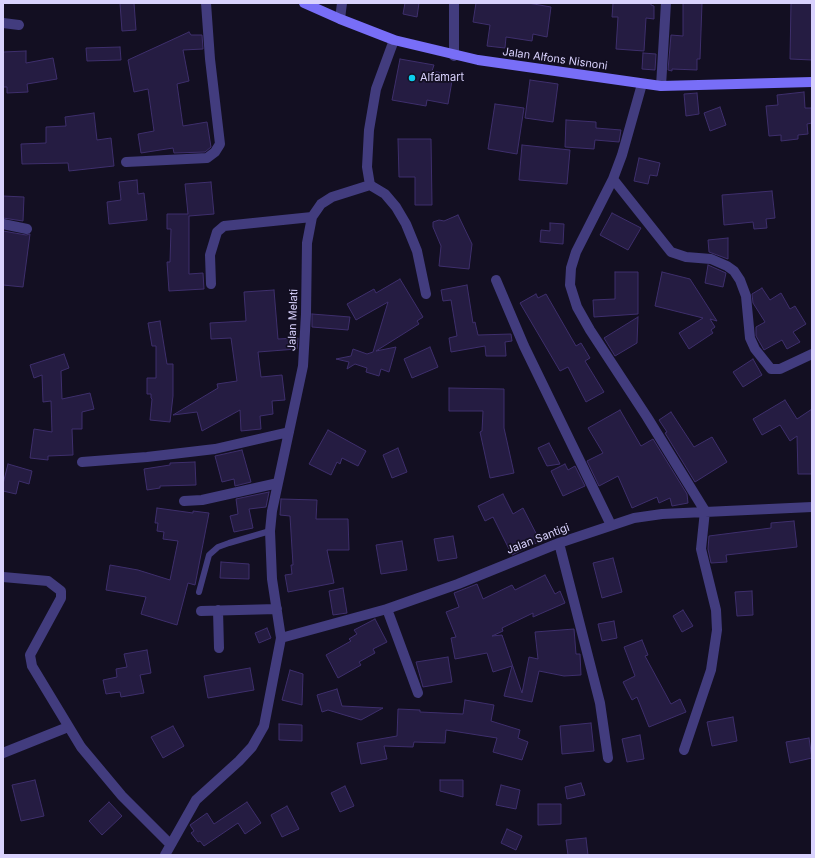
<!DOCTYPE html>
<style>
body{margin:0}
#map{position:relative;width:815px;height:858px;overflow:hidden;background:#130f22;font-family:Inter,sans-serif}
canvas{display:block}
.frame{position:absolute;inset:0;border:4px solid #d9d2fd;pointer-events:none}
</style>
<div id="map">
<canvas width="815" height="858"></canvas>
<div class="frame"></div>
</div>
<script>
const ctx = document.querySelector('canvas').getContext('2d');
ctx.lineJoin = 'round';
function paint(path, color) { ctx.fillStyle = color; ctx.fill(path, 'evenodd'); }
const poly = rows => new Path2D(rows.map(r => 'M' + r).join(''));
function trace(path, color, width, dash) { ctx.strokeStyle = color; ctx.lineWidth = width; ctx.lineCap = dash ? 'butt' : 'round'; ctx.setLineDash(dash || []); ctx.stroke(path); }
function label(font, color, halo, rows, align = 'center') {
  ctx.font = font + ' Inter,sans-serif'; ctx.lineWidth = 3.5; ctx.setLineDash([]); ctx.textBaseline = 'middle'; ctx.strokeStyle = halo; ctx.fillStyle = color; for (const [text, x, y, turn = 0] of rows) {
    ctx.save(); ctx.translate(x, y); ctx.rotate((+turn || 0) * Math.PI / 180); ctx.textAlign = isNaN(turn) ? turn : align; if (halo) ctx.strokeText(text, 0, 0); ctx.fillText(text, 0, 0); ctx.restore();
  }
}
const building = poly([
 [120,3,134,3,136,30,122,31,120,3],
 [405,3,419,3,417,17,403,14,405,3],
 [476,3,528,3,551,7,547,37,533,34,532,41,506,37,505,48,487,46,490,25,473,22,476,3],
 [613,3,651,3,651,5,654,6,654,19,646,18,644,51,616,49,618,17,612,17,613,3],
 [683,3,702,3,700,59,697,59,697,70,672,69,672,71,668,70,671,35,683,36,683,3],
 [791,3,812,3,812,60,790,59,791,3],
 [189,32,191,35,202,35,203,49,183,50,189,81,177,84,183,126,207,122,211,147,205,152,174,153,173,148,141,153,138,134,154,131,148,89,134,92,128,60,189,32],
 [120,47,121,60,87,61,86,48,120,47],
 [26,51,26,63,53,58,57,79,27,84,28,92,7,93,7,87,3,87,3,52,26,51],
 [643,53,656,54,655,70,642,69,643,53],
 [400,59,434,65,432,71,453,75,448,104,427,100,426,106,392,100,400,59],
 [530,80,558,84,553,122,525,118,530,80],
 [804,92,805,108,812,108,812,123,807,124,808,134,798,135,798,139,781,141,781,135,769,136,766,106,778,105,777,95,804,92],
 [697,93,699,114,686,116,684,94,697,93],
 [495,104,524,108,517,154,488,149,495,104],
 [720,107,726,125,710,131,704,113,720,107],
 [94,113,97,140,111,138,114,166,69,171,68,163,22,164,21,144,46,143,46,127,66,126,65,117,94,113],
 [566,120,596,122,596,128,621,130,619,142,595,140,594,149,565,147,566,120],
 [398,139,431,139,432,205,415,205,415,177,399,177,398,139],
 [522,145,570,150,567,184,519,180,522,145],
 [639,158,660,163,657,176,650,175,648,184,634,181,639,158],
 [137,180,138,194,144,193,147,220,109,224,107,202,121,200,119,182,137,180],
 [211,182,214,214,189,216,189,274,203,273,204,289,169,291,167,262,170,262,171,229,167,229,167,214,188,214,185,184,211,182],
 [772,191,775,218,766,219,767,228,754,229,753,222,724,225,722,195,772,191],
 [3,196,24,197,23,221,3,218,3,196],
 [612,213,641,228,628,250,600,235,612,213],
 [458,215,472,244,469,269,439,266,441,246,433,227,433,222,439,220,444,221,458,215],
 [550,223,564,224,563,244,540,242,541,230,550,231,550,223],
 [3,231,26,235,30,234,23,287,3,285,3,231],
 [728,238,728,259,709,252,708,240,728,238],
 [708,265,726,273,723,287,705,283,708,265],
 [615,272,638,272,638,314,594,317,593,300,615,299,615,272],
 [662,272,690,279,717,321,710,319,715,327,711,330,713,333,689,349,679,333,703,318,655,306,662,272],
 [400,279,423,317,417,321,419,324,376,351,396,347,389,372,381,369,379,376,366,372,367,368,355,364,347,369,349,362,336,359,351,356,353,349,367,354,373,352,388,302,356,320,347,304,374,289,376,293,400,279],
 [467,285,473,323,475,322,478,335,511,334,512,341,505,342,506,356,486,356,485,346,451,352,449,338,457,336,451,300,443,301,441,290,467,285],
 [762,288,770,300,781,293,790,309,795,306,806,324,793,332,800,342,787,349,782,340,764,350,756,336,756,327,765,322,753,303,752,294,762,288],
 [274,290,278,339,298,338,297,349,258,352,261,377,282,375,285,400,272,401,273,414,260,416,261,429,241,431,240,410,202,431,197,412,173,415,218,388,217,384,237,381,231,338,211,339,210,323,246,321,244,292,274,290],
 [536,294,538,298,546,294,576,346,581,343,590,358,585,361,604,392,586,402,568,367,560,371,520,303,536,294],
 [312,314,350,317,348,330,312,327,312,314],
 [638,317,637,343,615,356,604,338,638,317],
 [160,321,167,364,173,364,173,396,170,422,150,420,152,399,151,398,151,394,147,394,147,378,156,378,156,346,152,346,148,323,160,321],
 [430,347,438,367,412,378,404,359,430,347],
 [64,354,69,368,61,371,62,399,90,393,94,409,82,412,82,429,72,429,73,455,48,456,48,460,30,458,34,429,52,432,51,401,43,402,42,375,34,378,30,365,64,354],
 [753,359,762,375,743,387,733,372,753,359],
 [449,388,504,389,504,428,514,473,490,478,480,432,482,431,483,411,449,411,449,388],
 [785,400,797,419,812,409,812,474,798,474,797,436,790,441,780,425,762,435,753,419,785,400],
 [620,410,641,446,653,439,687,494,688,503,672,506,670,498,659,503,657,497,632,508,618,476,599,486,587,461,603,453,588,428,620,410],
 [671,412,694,447,712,437,727,462,695,482,665,433,667,432,659,420,671,412],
 [328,430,366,451,358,466,342,458,340,464,337,462,331,475,309,464,328,430],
 [549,443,560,464,547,466,538,448,549,443],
 [398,448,407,472,392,478,383,455,398,448],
 [242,450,251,482,235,486,234,479,222,482,215,456,242,450],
 [195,462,196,485,160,486,160,488,147,490,144,469,170,465,170,463,195,462],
 [8,464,32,471,29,484,19,481,16,494,3,491,3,484,8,464],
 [565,464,568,470,575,466,585,486,563,496,551,471,565,464],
 [269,492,266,507,249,509,253,528,234,532,230,516,238,514,236,499,269,492],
 [503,494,513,514,523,508,540,541,512,555,493,517,485,521,478,506,503,494],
 [281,499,317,500,316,519,348,519,349,550,327,550,334,583,288,592,285,575,292,574,291,565,293,565,290,516,280,515,281,499],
 [157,508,193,513,193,511,209,513,195,585,188,583,177,625,141,614,146,597,106,590,110,565,138,570,170,580,178,541,163,539,164,532,157,531,158,523,155,523,157,508],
 [794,521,797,547,726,555,727,562,711,563,708,549,709,536,771,528,771,523,794,521],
 [453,536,457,558,438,561,434,539,453,536],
 [402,541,407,570,381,574,376,545,402,541],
 [613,558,622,592,602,598,593,563,613,558],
 [221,562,249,564,249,579,220,578,221,562],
 [545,575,555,594,560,591,565,603,533,617,533,613,502,628,503,631,492,636,502,635,522,693,529,657,538,659,535,632,574,629,576,654,580,654,581,675,564,676,539,671,532,702,504,696,512,666,493,672,487,653,455,659,451,638,456,637,446,612,459,607,454,593,477,584,483,599,512,585,515,590,545,575],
 [343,588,347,613,333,615,329,591,343,588],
 [752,591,753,615,737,616,735,592,752,591],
 [683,610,693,626,682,632,673,616,683,610],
 [375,619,387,642,373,649,375,653,359,662,361,665,338,678,326,655,351,641,349,639,357,634,354,630,375,619],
 [614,621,617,638,602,641,598,624,614,621],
 [267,628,271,638,259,643,255,633,267,628],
 [642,640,648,655,645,656,671,704,680,699,686,712,649,727,637,697,632,700,623,682,635,676,624,647,642,640],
 [147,650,151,673,140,675,144,693,121,697,120,692,106,694,103,680,117,677,116,669,127,667,124,654,147,650],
 [448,657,452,682,423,687,416,662,448,657],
 [250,668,254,690,208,698,204,676,250,668],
 [290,670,303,674,302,705,282,700,290,670],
 [337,689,342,706,383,708,361,720,328,710,322,712,317,695,337,689],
 [465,700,494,705,491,721,520,730,518,738,528,742,522,760,493,752,497,738,446,730,445,743,414,742,413,747,384,746,387,759,361,764,357,743,397,736,398,709,420,710,420,712,463,714,465,700],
 [733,717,737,741,712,746,707,722,733,717],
 [591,723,594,751,562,754,560,726,591,723],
 [279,724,302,725,302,741,279,740,279,724],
 [173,726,184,746,163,758,151,737,173,726],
 [640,735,644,759,627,762,622,739,640,735],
 [809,738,812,758,790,763,786,742,809,738],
 [35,780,44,816,21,821,12,785,35,780],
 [440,780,463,780,463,797,440,791,440,780],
 [581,783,585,795,567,799,565,787,581,783],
 [501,785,520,790,516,809,496,805,501,785],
 [345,786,354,806,340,812,331,793,345,786],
 [109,802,122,816,102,835,89,821,109,802],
 [247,802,261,823,245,834,238,823,204,846,200,841,198,842,191,833,194,831,190,825,207,813,214,824,247,802],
 [538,804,561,804,561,824,538,825,538,804],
 [287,806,299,829,282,837,271,815,287,806],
 [507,829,522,836,516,850,501,843,507,829],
 [586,838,588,855,568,855,566,840,586,838]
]);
const lane = poly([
 [199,592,209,555,218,547,229,543,270,531]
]);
const street = poly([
 [454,3,454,56],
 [340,19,342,3],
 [3,23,19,25],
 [642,84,622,155,613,179,576,252,571,268,570,285,577,307,590,330,647,417,705,511,701,549,716,610,717,630,711,670,684,750],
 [661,86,666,3],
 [126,162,207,158,215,152,220,144,210,59,206,3],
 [613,179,671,252,686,257,711,259,727,266,734,271,740,280,746,296,750,338,755,349,771,369,780,369,812,354],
 [370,185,385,194,396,207,406,224,417,251,426,294],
 [3,224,27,229],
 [496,280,524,346,611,525],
 [211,284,210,255,217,232,224,226,312,217],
 [82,462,147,457,215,449,289,432],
 [184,501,202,500,278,483],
 [559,543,600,703,608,758],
 [3,577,48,581,61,591,61,598,30,655,32,666,81,747,122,796,170,844],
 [387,609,418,693],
 [218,610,219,648],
 [201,611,277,609],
 [281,638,387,609,458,584,559,543,634,518,662,514,812,507],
 [3,753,68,727],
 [165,855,196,800,239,761,252,747,264,726,281,638,272,579,270,531,272,511,303,366,306,314,307,243,312,217,321,204,332,197,370,185,367,167,369,130,376,89,394,40]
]);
const secondary = poly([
 [304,3,340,19,394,40,478,60,661,86,812,82]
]);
const markers = [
 [412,78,4,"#0dceee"]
];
const streetNames = [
 ["Jalan Alfons Nisnoni",555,59,8],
 ["Jalan Melati",293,320,-88],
 ["Jalan Santigi",538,539,-21]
];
const poiNames = [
 ["Alfamart",420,78]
];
paint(building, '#251c42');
trace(building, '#3e2f6c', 1);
trace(lane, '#423c7e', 6);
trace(street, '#423c7e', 10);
trace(secondary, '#786ef7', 10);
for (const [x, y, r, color] of markers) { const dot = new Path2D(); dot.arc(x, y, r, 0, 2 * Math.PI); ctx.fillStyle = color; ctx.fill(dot); trace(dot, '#130f22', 1.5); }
label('11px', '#d9d2fd', '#130f22', streetNames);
label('11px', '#d9d2fd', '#130f22', poiNames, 'left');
</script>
